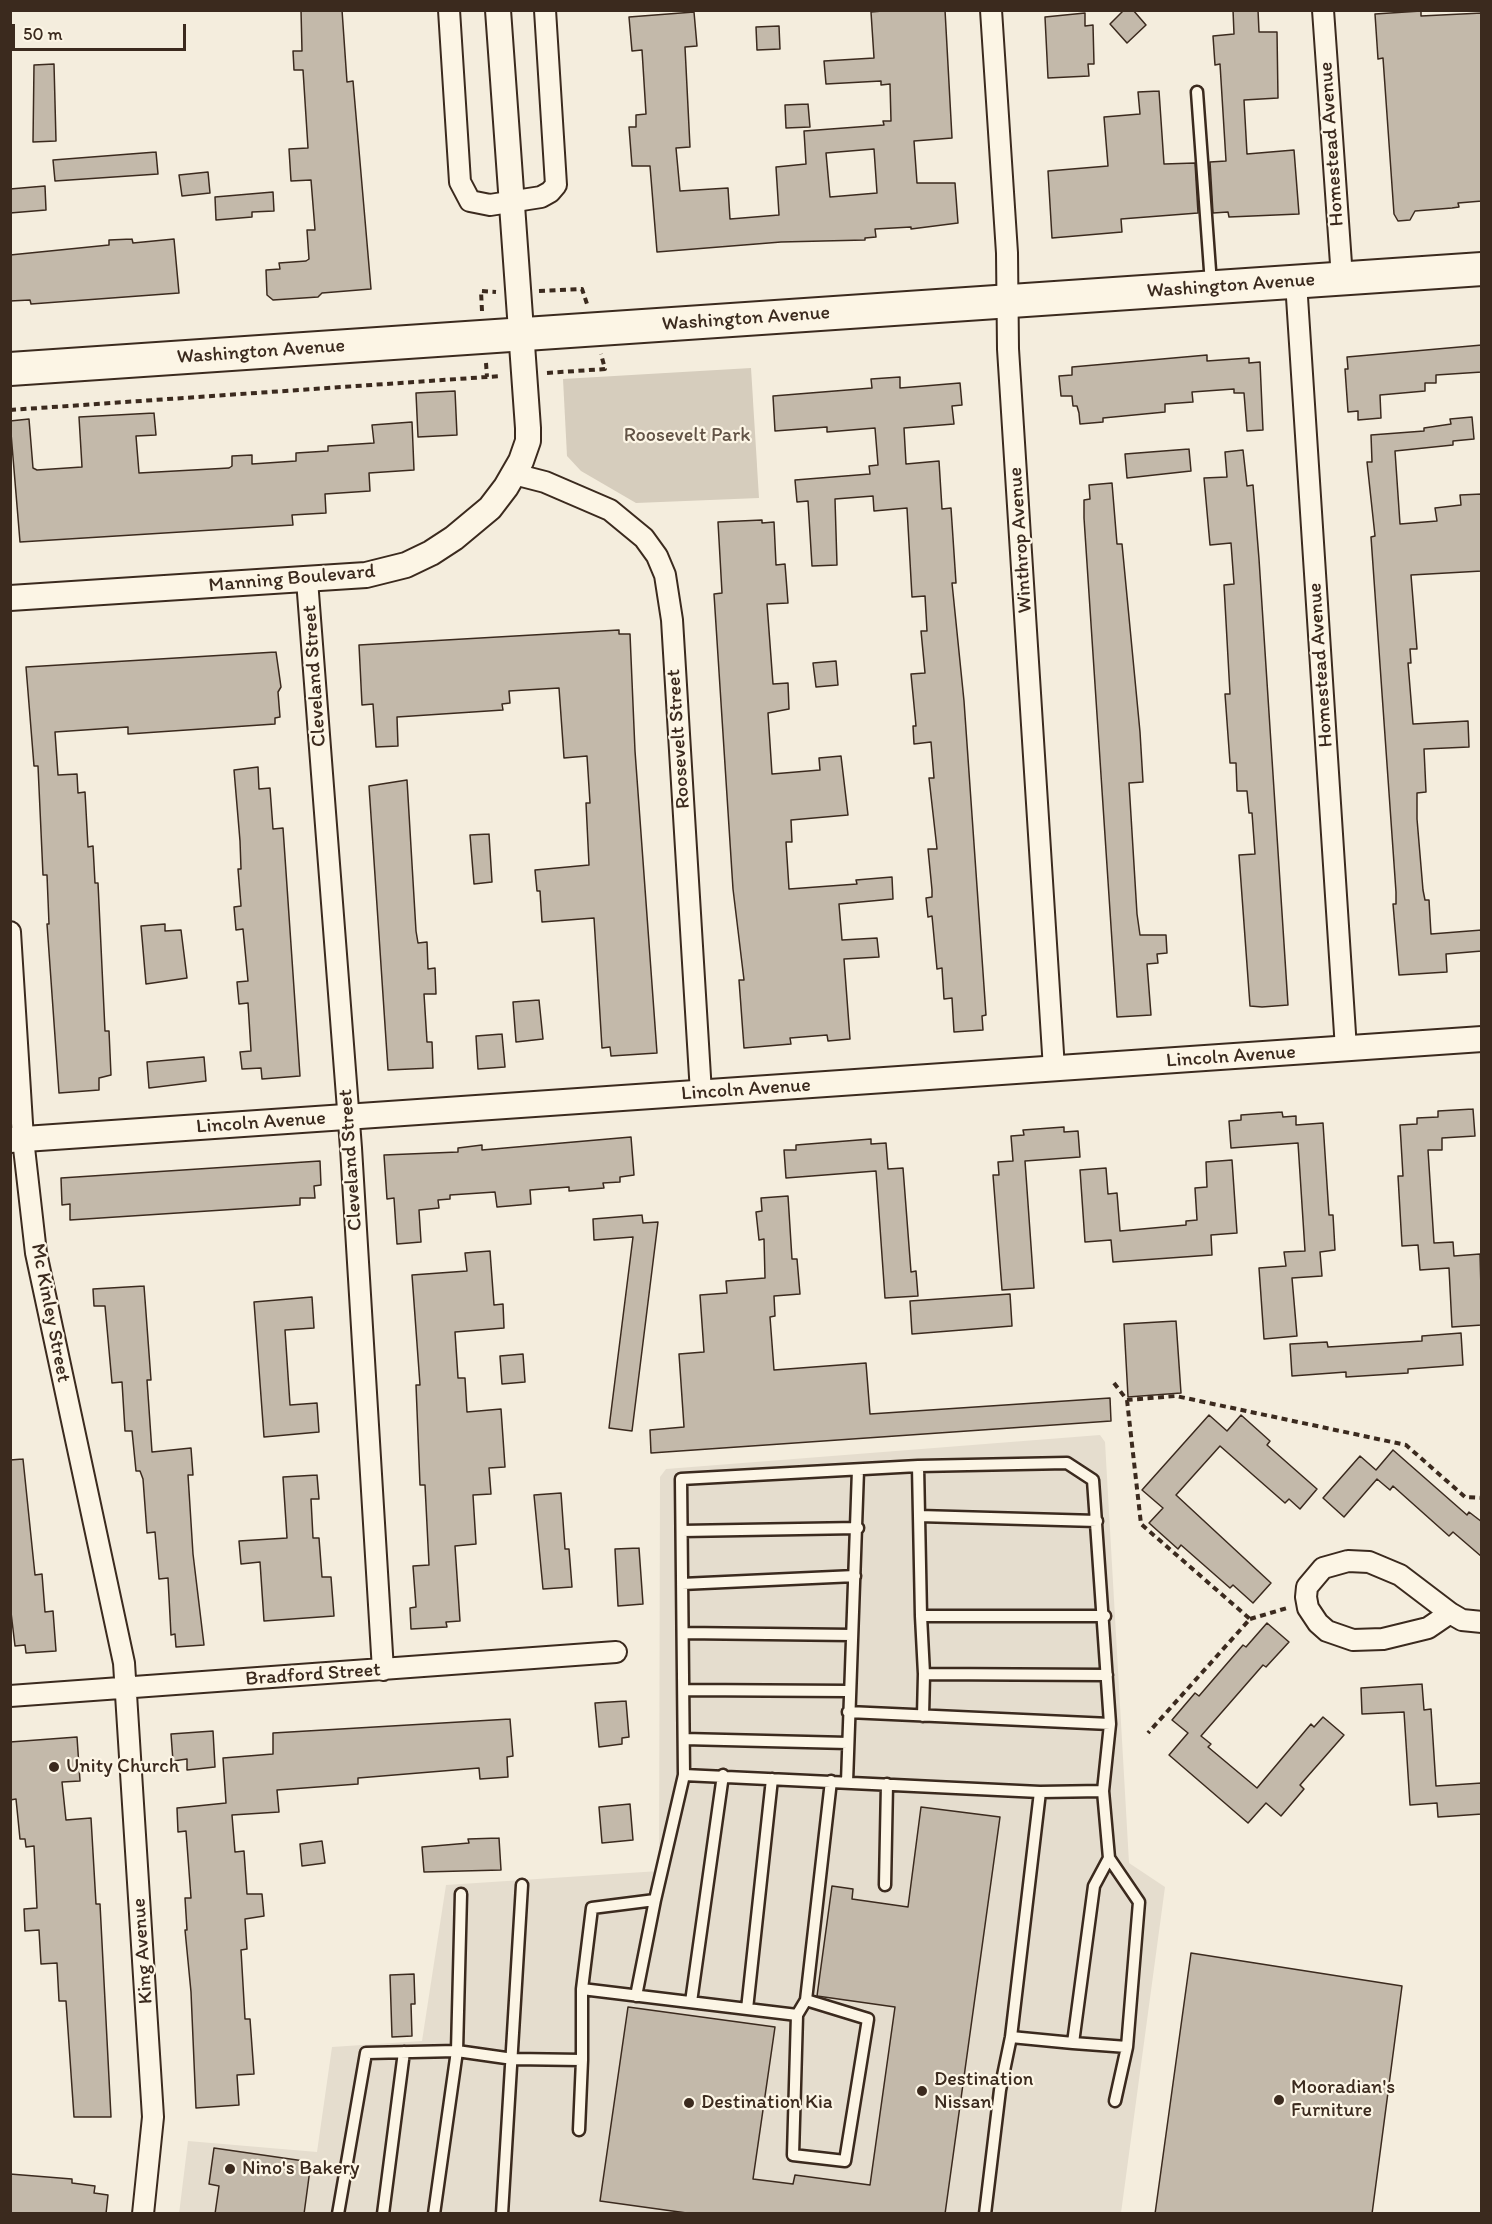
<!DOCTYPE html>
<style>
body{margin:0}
#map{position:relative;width:1492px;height:2224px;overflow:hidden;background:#f4eddd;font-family:Itim,sans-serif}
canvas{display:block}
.frame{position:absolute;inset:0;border:12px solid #3b2a1e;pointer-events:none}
.scale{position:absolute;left:12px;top:24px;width:174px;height:27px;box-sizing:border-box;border:3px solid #3b2a1e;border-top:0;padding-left:8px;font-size:18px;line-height:21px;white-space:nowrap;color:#3b2a1e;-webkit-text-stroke:4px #fcf5e5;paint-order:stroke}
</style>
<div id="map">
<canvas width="1492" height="2224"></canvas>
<div class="frame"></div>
<div class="scale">50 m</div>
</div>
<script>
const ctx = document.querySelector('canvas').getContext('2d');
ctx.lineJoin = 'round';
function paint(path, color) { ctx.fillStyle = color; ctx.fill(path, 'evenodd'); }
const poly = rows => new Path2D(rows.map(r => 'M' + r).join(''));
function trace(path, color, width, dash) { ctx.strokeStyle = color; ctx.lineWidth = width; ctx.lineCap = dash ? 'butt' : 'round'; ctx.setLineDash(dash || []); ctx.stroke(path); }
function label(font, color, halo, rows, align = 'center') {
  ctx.font = font + ' Itim,sans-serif'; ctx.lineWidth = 4.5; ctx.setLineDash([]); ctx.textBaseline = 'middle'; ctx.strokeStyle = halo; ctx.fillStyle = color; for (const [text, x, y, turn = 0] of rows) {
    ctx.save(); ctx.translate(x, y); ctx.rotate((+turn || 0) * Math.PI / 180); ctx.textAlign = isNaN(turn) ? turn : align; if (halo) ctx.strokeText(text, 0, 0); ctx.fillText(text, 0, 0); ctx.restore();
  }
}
const built = poly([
 [1100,1435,1105,1442,1129,1863,1165,1887,1121,2213,179,2214,188,2141,317,2152,332,2047,422,2041,446,1885,659,1871,660,1477,666,1469]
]);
const green = poly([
 [751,368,759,498,636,503,581,471,567,456,563,379]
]);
const building = poly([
 [301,10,342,10,347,82,353,81,371,289,322,293,318,297,273,300,267,295,266,270,280,269,279,263,306,261,309,259,307,230,315,230,311,180,291,181,289,149,308,148,303,70,294,70,293,51,302,51,301,10],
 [894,10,945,10,952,138,914,141,917,183,955,183,958,223,911,229,911,227,875,229,876,237,865,238,865,240,781,242,657,252,650,166,632,166,629,127,636,127,636,115,646,114,642,50,632,51,629,17,694,12,697,46,685,47,690,147,676,148,680,191,728,188,730,219,779,215,776,167,806,164,804,131,884,125,883,121,891,121,890,84,881,85,881,81,826,84,824,61,874,58,871,12,894,10],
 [874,149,877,193,830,197,826,153,874,149],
 [1124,10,1133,10,1146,25,1127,43,1110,24,1124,10],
 [1233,10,1258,10,1259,32,1277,32,1278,98,1244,100,1247,154,1294,150,1299,214,1229,217,1228,212,1213,213,1210,162,1226,161,1220,64,1215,65,1213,36,1234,34,1233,10],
 [1421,11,1421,16,1482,13,1482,201,1458,203,1459,207,1452,208,1415,211,1410,220,1398,221,1394,214,1383,58,1378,59,1375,14,1421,11],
 [1085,13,1085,26,1093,25,1094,64,1088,64,1089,76,1048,78,1045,17,1085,13],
 [779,26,780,49,757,50,756,27,779,26],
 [54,64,56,141,33,142,34,65,54,64],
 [1159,91,1164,164,1195,163,1198,213,1121,219,1122,232,1052,238,1048,171,1108,166,1104,117,1140,114,1138,92,1159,91],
 [808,104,810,127,786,128,785,105,808,104],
 [156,152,158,174,55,181,53,160,156,152],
 [208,172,210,193,182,196,179,175,208,172],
 [45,186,46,210,10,213,10,189,45,186],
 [273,192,274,211,252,212,252,217,216,220,215,197,273,192],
 [132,239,133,243,174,239,179,293,31,304,30,300,10,301,10,255,109,245,109,240,132,239],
 [1482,345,1482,372,1436,375,1436,383,1425,383,1425,391,1380,395,1381,418,1358,420,1358,411,1348,412,1345,369,1348,369,1347,357,1482,345],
 [1207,355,1207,361,1249,358,1249,363,1260,362,1263,430,1247,431,1244,393,1234,393,1234,389,1192,392,1193,402,1165,404,1165,412,1103,418,1103,422,1080,424,1079,413,1077,406,1073,406,1072,396,1061,396,1059,376,1072,375,1072,367,1207,355],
 [900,377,900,388,960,383,962,405,952,406,954,424,904,428,906,464,939,461,942,509,951,508,956,583,952,583,964,701,986,1015,982,1016,983,1030,954,1032,952,998,944,999,942,968,937,969,932,916,928,917,926,898,932,897,932,890,928,849,937,849,929,778,934,778,931,742,914,744,913,726,916,726,911,674,925,673,921,631,927,631,925,596,912,597,907,508,874,511,873,496,835,499,837,565,812,566,808,501,797,502,795,480,870,474,869,466,878,465,875,428,827,432,827,427,775,431,773,396,872,388,871,379,900,377],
 [455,391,457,435,418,437,416,393,455,391],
 [154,413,156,435,136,436,139,473,229,468,232,466,232,456,252,455,252,464,296,461,296,453,328,451,328,446,374,443,372,425,412,422,414,470,369,473,370,491,325,494,326,513,292,515,293,525,20,542,10,421,29,419,33,468,37,470,82,467,79,417,154,413],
 [1472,417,1474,439,1453,441,1453,445,1395,451,1400,524,1437,521,1435,508,1461,505,1460,495,1482,494,1482,571,1411,575,1417,649,1410,649,1411,663,1408,663,1413,724,1468,721,1469,747,1424,749,1426,792,1417,793,1417,819,1423,890,1425,900,1429,900,1431,934,1482,930,1482,951,1446,954,1447,972,1399,975,1393,904,1396,904,1396,892,1371,537,1375,536,1367,462,1372,462,1371,435,1424,431,1424,428,1451,424,1450,419,1472,417],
 [1189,449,1191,471,1127,478,1125,454,1189,449],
 [1243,450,1247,486,1253,485,1259,559,1288,1005,1262,1007,1250,1006,1239,855,1255,854,1252,813,1249,813,1247,791,1237,791,1236,763,1230,763,1225,694,1230,694,1224,585,1234,584,1231,543,1210,545,1204,478,1227,477,1225,452,1243,450],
 [1112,483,1117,544,1122,544,1140,732,1143,782,1129,783,1137,914,1140,935,1166,935,1167,953,1157,954,1158,963,1147,964,1151,1015,1117,1017,1084,518,1084,500,1090,499,1089,485,1112,483],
 [762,520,762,523,774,522,776,565,785,564,788,603,767,604,773,684,788,683,789,709,768,713,772,774,820,770,819,758,841,756,848,815,791,820,792,842,786,842,789,889,857,884,856,880,892,877,893,899,839,904,842,940,877,938,879,957,844,959,850,1039,828,1041,827,1035,790,1038,791,1044,744,1048,739,980,744,980,733,889,714,594,722,593,718,522,762,520],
 [619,630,619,634,630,634,635,751,657,1053,611,1056,610,1047,602,1048,594,918,542,922,540,891,537,891,535,870,589,865,586,803,590,803,587,756,564,758,559,688,509,691,510,703,502,704,503,710,397,717,398,746,376,747,373,704,362,705,359,645,619,630],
 [276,652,281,687,278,692,280,717,275,718,275,724,128,734,128,727,55,732,58,775,77,774,78,793,85,792,88,847,93,846,95,883,98,883,105,1031,109,1031,111,1075,99,1078,99,1090,59,1093,47,924,49,924,47,875,43,875,38,766,34,766,26,667,276,652],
 [836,661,838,685,816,687,813,663,836,661],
 [258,767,259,789,270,788,273,829,283,828,300,1076,262,1079,261,1068,242,1069,240,1052,251,1051,248,1003,239,1004,237,982,248,981,243,929,236,930,234,907,241,906,238,869,241,869,240,841,234,770,258,767],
 [407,780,416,931,418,943,427,942,428,969,435,968,436,994,424,994,427,1042,432,1042,433,1068,388,1070,369,786,407,780],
 [489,834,492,882,474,884,470,835,489,834],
 [165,924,165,931,181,930,187,978,146,984,141,926,165,924],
 [539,1000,543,1039,516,1042,513,1002,539,1000],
 [502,1034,505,1067,478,1069,476,1036,502,1034],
 [204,1057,206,1081,149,1088,147,1062,204,1057],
 [1473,1109,1475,1136,1442,1138,1442,1150,1428,1150,1434,1243,1453,1242,1454,1256,1480,1254,1482,1325,1452,1327,1449,1268,1420,1270,1418,1245,1402,1246,1398,1176,1403,1176,1400,1125,1417,1124,1417,1118,1438,1117,1438,1111,1473,1109],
 [1282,1112,1283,1117,1296,1116,1296,1125,1323,1123,1329,1215,1333,1215,1335,1250,1320,1252,1322,1276,1292,1278,1297,1336,1264,1339,1259,1268,1286,1266,1284,1252,1305,1251,1298,1143,1231,1148,1229,1121,1241,1120,1241,1115,1282,1112],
 [1064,1127,1064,1132,1078,1131,1080,1157,1025,1161,1034,1288,1002,1290,993,1175,999,1175,998,1162,1013,1161,1011,1136,1024,1135,1023,1130,1064,1127],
 [631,1137,634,1175,620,1177,620,1182,603,1183,604,1188,569,1191,569,1187,530,1190,531,1204,497,1207,495,1192,450,1195,450,1199,438,1200,439,1208,419,1210,421,1242,397,1244,394,1198,387,1199,384,1155,458,1152,458,1148,482,1145,482,1150,631,1137],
 [871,1139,871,1144,886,1143,888,1169,903,1168,911,1272,916,1271,918,1296,885,1298,876,1171,786,1178,784,1150,796,1150,796,1145,871,1139],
 [1232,1160,1237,1233,1211,1235,1212,1255,1113,1262,1111,1240,1085,1242,1080,1170,1106,1168,1108,1194,1117,1193,1120,1231,1186,1225,1186,1221,1197,1220,1195,1188,1207,1187,1206,1162,1232,1160],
 [320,1161,321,1185,314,1186,315,1198,300,1198,300,1205,70,1220,70,1204,62,1205,61,1178,320,1161],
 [788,1196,792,1259,797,1259,800,1294,774,1296,775,1316,770,1317,774,1370,866,1363,870,1414,1110,1398,1111,1421,651,1453,650,1430,684,1427,679,1354,704,1352,700,1295,727,1293,726,1281,765,1278,764,1239,759,1240,756,1212,762,1211,761,1198,788,1196],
 [642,1215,643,1223,658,1222,632,1431,609,1428,633,1237,594,1240,593,1219,642,1215],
 [490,1251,494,1305,503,1304,504,1328,455,1332,458,1378,465,1378,467,1412,501,1409,505,1467,489,1468,491,1494,473,1495,476,1544,455,1546,460,1621,446,1622,447,1627,411,1629,410,1608,416,1607,413,1566,429,1565,425,1485,420,1485,416,1385,420,1385,412,1275,467,1271,465,1253,490,1251],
 [144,1286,151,1380,147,1380,152,1452,191,1448,193,1475,188,1475,193,1554,204,1645,176,1647,175,1634,171,1635,168,1578,159,1579,155,1532,147,1533,143,1479,140,1471,136,1471,132,1431,125,1431,122,1382,112,1383,105,1306,94,1306,93,1289,144,1286],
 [1010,1294,1012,1326,912,1334,910,1301,1010,1294],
 [312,1297,314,1328,285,1330,290,1405,317,1403,319,1432,264,1437,254,1302,312,1297],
 [1176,1321,1181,1393,1128,1397,1124,1324,1176,1321],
 [1461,1333,1463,1365,1408,1369,1408,1373,1346,1377,1346,1372,1292,1376,1290,1344,1327,1342,1328,1347,1422,1341,1422,1336,1461,1333],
 [523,1354,525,1382,502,1384,500,1356,523,1354],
 [1209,1415,1227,1431,1241,1415,1270,1441,1267,1445,1317,1489,1300,1509,1289,1499,1285,1503,1220,1446,1176,1495,1271,1583,1253,1603,1233,1585,1230,1588,1181,1545,1178,1549,1149,1523,1163,1508,1142,1490,1209,1415],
 [1393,1450,1467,1515,1469,1512,1482,1522,1482,1557,1453,1532,1449,1536,1393,1486,1390,1490,1377,1479,1344,1517,1323,1498,1360,1456,1376,1470,1393,1450],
 [23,1459,35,1575,42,1574,45,1612,53,1611,56,1651,26,1653,25,1645,15,1646,10,1604,10,1460,23,1459],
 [317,1475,319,1499,311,1499,313,1538,319,1538,322,1577,331,1577,334,1616,264,1621,260,1562,241,1564,239,1541,287,1538,283,1477,317,1475],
 [561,1493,565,1549,569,1549,572,1587,543,1589,534,1495,561,1493],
 [639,1548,643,1604,618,1606,615,1549,639,1548],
 [1267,1623,1289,1642,1266,1667,1263,1665,1201,1736,1211,1744,1208,1747,1257,1788,1311,1724,1314,1727,1323,1717,1344,1735,1300,1785,1304,1789,1281,1816,1266,1803,1248,1823,1169,1755,1188,1733,1172,1720,1195,1693,1199,1696,1243,1645,1246,1647,1267,1623],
 [1422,1684,1424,1710,1431,1709,1436,1786,1482,1783,1482,1814,1438,1817,1437,1803,1410,1805,1404,1712,1362,1714,1361,1688,1422,1684],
 [626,1701,629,1737,622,1738,622,1744,599,1747,595,1703,626,1701],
 [510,1719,513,1756,507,1757,508,1777,480,1779,479,1768,358,1778,358,1784,277,1790,279,1812,232,1815,235,1852,244,1851,247,1894,262,1894,264,1916,245,1919,247,1949,241,1950,245,2019,250,2019,254,2074,237,2075,239,2105,196,2108,191,1992,185,1930,187,1930,185,1898,191,1898,186,1831,178,1832,177,1808,226,1803,223,1758,273,1754,273,1733,510,1719],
 [213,1731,215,1767,187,1770,187,1759,173,1761,171,1734,213,1731],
 [77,1737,80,1781,62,1782,66,1820,91,1818,96,1904,100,1904,111,2117,74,2117,66,2001,59,2001,57,1963,41,1964,39,1930,25,1931,24,1909,37,1908,34,1846,26,1847,25,1839,20,1839,16,1799,10,1800,10,1742,77,1737],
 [630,1804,633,1840,602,1843,599,1807,630,1804],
 [921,1807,1000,1817,945,2214,694,2214,600,2201,628,2007,775,2027,753,2179,793,2184,795,2175,870,2185,895,2007,817,1996,832,1886,853,1889,852,1899,908,1907,921,1807],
 [499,1838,501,1870,424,1872,422,1847,469,1843,468,1839,499,1838],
 [322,1841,325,1863,302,1866,300,1844,322,1841],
 [1191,1953,1402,1986,1372,2214,1155,2214,1191,1953],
 [414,1974,415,2004,411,2004,412,2036,392,2037,390,1975,414,1974],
 [214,2148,311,2162,304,2214,215,2214,219,2186,209,2184,214,2148],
 [10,2174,72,2179,72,2183,95,2186,94,2193,108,2195,106,2214,10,2214,10,2174]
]);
const path = poly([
 [539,291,582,289,587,304],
 [482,311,481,291,496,292],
 [486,363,487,377],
 [547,373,605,369,601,354],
 [10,410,501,376],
 [1114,1383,1127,1400,1176,1396,1406,1445,1465,1497,1482,1498],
 [1127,1400,1141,1524,1250,1619,1148,1733],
 [1250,1619,1287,1608]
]);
const service = poly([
 [1197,92,1211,284],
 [918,1466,921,1616,1105,1616],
 [919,1516,1097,1521],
 [682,1531,858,1528],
 [682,1584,855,1576],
 [921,1616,924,1674,1107,1675],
 [683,1633,852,1635],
 [684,1690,849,1691],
 [848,1712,1110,1724],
 [923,1716,924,1674],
 [684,1739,848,1743],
 [684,1775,681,1479,918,1466,1067,1463,1093,1480,1110,1724,1103,1791,1040,1792],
 [847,1782,858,1470],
 [1103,1791,1109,1858,1094,1886,1073,2043,1127,2047,1139,1902,1109,1858],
 [885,1885,887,1784],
 [461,1894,457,2051,513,2059,582,2060,582,1989,592,1908,655,1900,684,1775,1040,1792,1011,2037,1000,2090,985,2214],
 [582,1989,797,2015,806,2000,831,1781],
 [636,1996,655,1900],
 [691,2002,723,1775],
 [747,2009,772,1779],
 [797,2015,793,2155,845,2161,868,2019,806,2000],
 [1011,2037,1073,2043],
 [1115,2101,1127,2047],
 [579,2130,582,2060],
 [338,2214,366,2053,457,2051,434,2214],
 [383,2214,404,2052],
 [502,2214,522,1885]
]);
const minor = poly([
 [449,10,460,182,470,201,490,205,541,197,550,192,556,185,545,10],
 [991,10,1007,253,1008,349,1054,1069],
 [1323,10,1342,278],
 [1296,282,1346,1049],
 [514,474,545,482,610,510,644,538,657,556,665,575,672,620,701,1093],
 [307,580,351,1148,383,1670],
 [10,932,23,1139,36,1253,124,1663,153,2117,143,2214],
 [1348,1561,1369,1562,1400,1575,1450,1613,1428,1628,1383,1639,1353,1640,1327,1631,1318,1623,1308,1608,1306,1597,1307,1587,1323,1568,1348,1561],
 [1450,1613,1462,1620,1482,1622],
 [10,1696,616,1652]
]);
const tertiary = poly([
 [10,598,366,575,406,565,431,553,454,538,490,508,506,487,521,461,528,441,528,428,498,10],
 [10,1140,1482,1039]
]);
const primary = poly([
 [10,369,1482,269]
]);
const markers = [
 [54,1767,6,"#3b2a1e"],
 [922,2091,6,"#3b2a1e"],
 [1279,2100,6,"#3b2a1e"],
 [689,2103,6,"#3b2a1e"],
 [230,2169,6,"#3b2a1e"]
];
const streetNames = [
 ["Homestead Avenue",1332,144,-94],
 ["Washington Avenue",1231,286,-4],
 ["Washington Avenue",746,319,-4],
 ["Washington Avenue",261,352,-4],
 ["Winthrop Avenue",1021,540,-94],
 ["Manning Boulevard",292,579,-5],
 ["Homestead Avenue",1321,665,-94],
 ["Cleveland Street",315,676,-94],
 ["Roosevelt Street",679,739,-94],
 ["Lincoln Avenue",1231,1057,-4],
 ["Lincoln Avenue",746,1090,-4],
 ["Lincoln Avenue",261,1123,-4],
 ["Cleveland Street",351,1160,-94],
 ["Mc Kinley Street",50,1313,79],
 ["Bradford Street",313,1675,-4],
 ["King Avenue",143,1951,-94]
];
const parkNames = [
 ["Roosevelt Park",687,436]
];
const poiNames = [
 ["Unity Church",66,1767],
 ["Destination",934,2080],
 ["Nissan",934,2103],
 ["Mooradian's",1291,2088],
 ["Furniture",1291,2111],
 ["Destination Kia",701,2103],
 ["Nino's Bakery",242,2169]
];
paint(built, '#e5ddce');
paint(green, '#d6cdbd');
paint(building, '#c3b9aa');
trace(building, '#3b2a1e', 1.5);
trace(service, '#3b2a1e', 15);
trace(minor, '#3b2a1e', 24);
trace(tertiary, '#3b2a1e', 28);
trace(primary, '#3b2a1e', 36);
trace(path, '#3b2a1e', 4, [6, 4.5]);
trace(service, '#fcf5e5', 10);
trace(minor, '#fcf5e5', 20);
trace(tertiary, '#fcf5e5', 24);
trace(primary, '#fcf5e5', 32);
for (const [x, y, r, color] of markers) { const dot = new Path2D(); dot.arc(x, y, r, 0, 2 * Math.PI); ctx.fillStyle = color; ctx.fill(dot); trace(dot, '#fcf5e5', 2); }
label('20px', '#3b2a1e', '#fcf5e5', streetNames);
label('20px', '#625346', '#fcf5e5', parkNames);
label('20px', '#3b2a1e', '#fcf5e5', poiNames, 'left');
</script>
